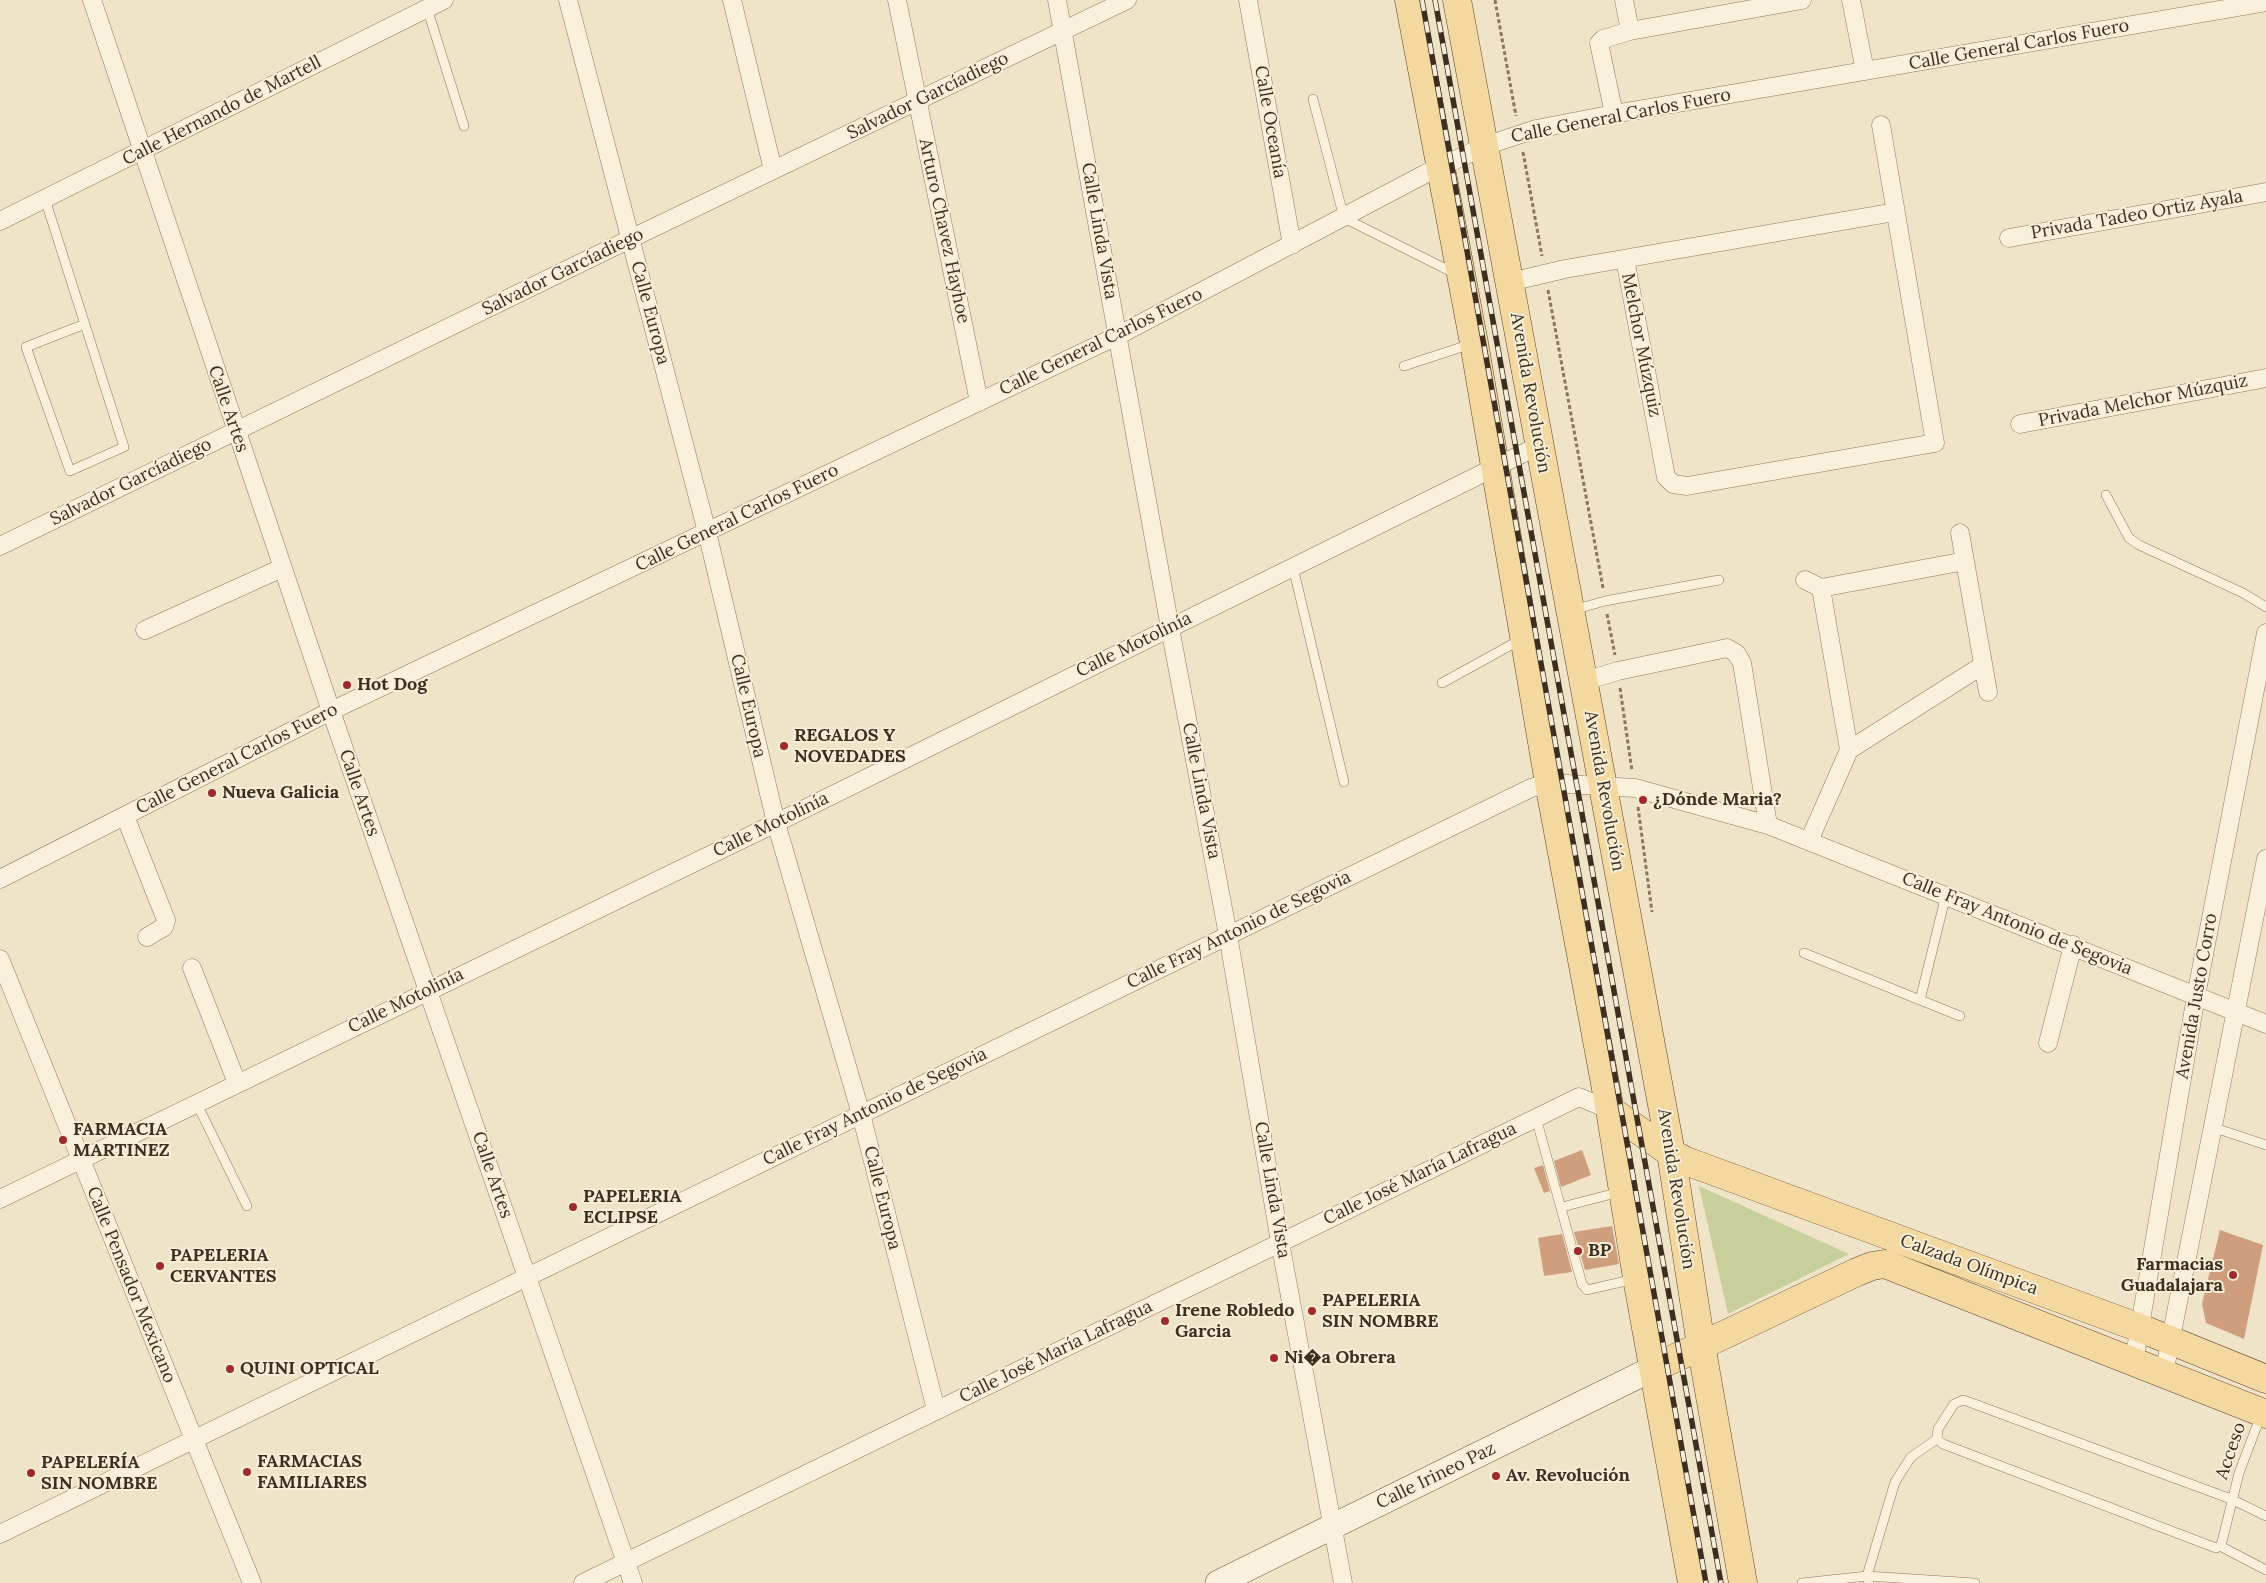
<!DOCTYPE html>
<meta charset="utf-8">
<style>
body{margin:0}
canvas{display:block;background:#f0e4c8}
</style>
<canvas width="2266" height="1583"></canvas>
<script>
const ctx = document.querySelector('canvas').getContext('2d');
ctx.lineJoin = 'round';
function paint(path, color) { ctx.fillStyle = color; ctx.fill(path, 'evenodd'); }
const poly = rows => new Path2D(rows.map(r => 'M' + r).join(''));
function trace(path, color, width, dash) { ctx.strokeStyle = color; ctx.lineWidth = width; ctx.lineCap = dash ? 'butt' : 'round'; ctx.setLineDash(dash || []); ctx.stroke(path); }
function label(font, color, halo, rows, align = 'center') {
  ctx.font = font + ' Lora,serif'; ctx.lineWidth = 4; ctx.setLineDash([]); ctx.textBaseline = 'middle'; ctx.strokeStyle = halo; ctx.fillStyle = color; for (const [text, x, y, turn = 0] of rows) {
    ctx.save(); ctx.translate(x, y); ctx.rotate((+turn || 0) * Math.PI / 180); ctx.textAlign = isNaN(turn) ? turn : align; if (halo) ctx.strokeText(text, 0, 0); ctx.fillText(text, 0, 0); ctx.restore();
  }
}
const green = poly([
 [1699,1186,1849,1254,1728,1314]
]);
const building = poly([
 [1582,1150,1591,1175,1561,1187,1554,1161],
 [1543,1165,1550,1191,1544,1193,1534,1168],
 [1612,1226,1619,1264,1585,1270,1574,1232],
 [2220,1230,2263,1245,2244,1339,2206,1323,2202,1304],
 [1562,1234,1572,1272,1544,1276,1538,1238]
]);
const path = poly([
 [1495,0,1516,116],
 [1523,152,1542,256],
 [1548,290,1603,588],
 [1607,614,1615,655],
 [1620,688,1632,771],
 [1638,807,1652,912]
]);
const lane = poly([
 [427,8,464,126],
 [1313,99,1344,218,1456,274],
 [45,199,124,447,70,471,26,347,85,324],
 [1404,366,1471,344],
 [2106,495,2129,538,2139,545,2243,593,2266,607],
 [1293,567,1344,782],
 [1573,610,1605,601,1719,580],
 [1442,683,1520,640],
 [1804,953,1920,1000,1946,895],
 [1920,1000,1960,1016],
 [197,1104,247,1206],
 [1536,1118,1582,1284,1587,1290,1591,1289,1635,1279],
 [2212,1127,2266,1145],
 [1562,1207,1620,1192],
 [1937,1439,1943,1444,2216,1548,2220,1546,2222,1542,2239,1473,2261,1415],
 [1937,1439,1938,1429,1954,1404,1963,1400,1969,1402,2231,1499,2266,1516],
 [2220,1546,2266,1570],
 [1802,1583,1867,1576,1975,1583],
 [1869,1583,1867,1576,1895,1482,1911,1457,1937,1439]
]);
const street = poly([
 [92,0,331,711,633,1583],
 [568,0,707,532,776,823,861,1114,936,1410],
 [732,0,773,170],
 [897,0,979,402],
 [1057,0,1170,628,1228,935,1280,1242,1343,1583],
 [1248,0,1292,245],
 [1851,0,1865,71],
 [1630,31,1802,0],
 [1614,114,1599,43,1603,39,1630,31,1624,0],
 [0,221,444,0],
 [2009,238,2266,192],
 [1625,259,1666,477,1673,484,1687,486,1935,443,1881,125],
 [1510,282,1565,269,1895,212],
 [2020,424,2266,378],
 [1960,533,1988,692],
 [0,546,630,239,1127,0],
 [1805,580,1821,588,1965,561],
 [1821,588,1849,750],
 [145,630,282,568],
 [1584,681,1618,671,1727,648,1736,653,1742,663,1768,825],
 [125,816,166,920,164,927,147,937],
 [1809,841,1849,750,1983,665],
 [0,879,331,711,1117,336,1425,174,1485,146,1536,129,1614,114,2266,2],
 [0,959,252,1583],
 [192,968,237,1083],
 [2048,1043,2073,945],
 [0,1199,776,823,1540,445],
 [2134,1361,2196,996,2266,633],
 [2164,1373,2266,859],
 [0,1534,1531,788,1549,783,1635,788,1768,825,2266,1024],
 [583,1583,1579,1097,1610,1110]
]);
const secondary = poly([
 [1218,1583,1654,1368]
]);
const primary = poly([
 [1409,0,1474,343,1549,783,1610,1110,1637,1278,1692,1583],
 [1457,0,1671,1153,1701,1345,1743,1583],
 [1610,1110,1671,1153,1686,1161,2140,1328,2266,1379],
 [1654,1368,1857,1272,1872,1266,1885,1264,2266,1414]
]);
const rail = poly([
 [1422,0,1706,1583],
 [1435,0,1721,1583]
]);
const markers = [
 [347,685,5,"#9e2a2b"],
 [784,746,5,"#9e2a2b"],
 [212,793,5,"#9e2a2b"],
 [1643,800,5,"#9e2a2b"],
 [63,1140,5,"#9e2a2b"],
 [573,1207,5,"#9e2a2b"],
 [1578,1251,5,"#9e2a2b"],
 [160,1266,5,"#9e2a2b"],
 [2233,1275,5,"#9e2a2b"],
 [1312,1311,5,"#9e2a2b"],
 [1165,1321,5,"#9e2a2b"],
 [1274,1358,5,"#9e2a2b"],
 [230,1369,5,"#9e2a2b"],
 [247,1472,5,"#9e2a2b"],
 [31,1473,5,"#9e2a2b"],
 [1496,1476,5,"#9e2a2b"]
];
const streetNames = [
 ["Calle General Carlos Fuero",2019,45,-10],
 ["Salvador Garcíadiego",928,96,-26],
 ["Calle Hernando de Martell",222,111,-27],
 ["Calle General Carlos Fuero",1621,116,-11],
 ["Calle Oceanía",1270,122,80],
 ["Privada Tadeo Ortiz Ayala",2137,215,-10],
 ["Arturo Chavez Hayhoe",944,231,78],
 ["Calle Linda Vista",1099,231,80],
 ["Salvador Garcíadiego",563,272,-26],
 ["Calle Europa",650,313,75],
 ["Calle General Carlos Fuero",1101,342,-26],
 ["Melchor Múzquiz",1641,345,79],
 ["Avenida Revolución",1530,393,80],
 ["Privada Melchor Múzquiz",2143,401,-11],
 ["Calle Artes",228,409,71],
 ["Salvador Garcíadiego",131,482,-26],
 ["Calle General Carlos Fuero",737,518,-26],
 ["Calle Motolinía",1134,645,-26],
 ["Calle Europa",748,706,77],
 ["Calle General Carlos Fuero",237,759,-27],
 ["Calle Linda Vista",1201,791,79],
 ["Avenida Revolución",1604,791,80],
 ["Calle Artes",359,793,71],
 ["Calle Motolinía",771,825,-26],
 ["Calle Fray Antonio de Segovia",2017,924,22],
 ["Calle Fray Antonio de Segovia",1239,930,-26],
 ["Avenida Justo Corro",2197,996,-80],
 ["Calle Motolinía",406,1001,-26],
 ["Calle Fray Antonio de Segovia",875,1107,-26],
 ["Calle José María Lafragua",1420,1174,-26],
 ["Calle Artes",492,1175,71],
 ["Avenida Revolución",1676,1189,81],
 ["Calle Linda Vista",1272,1190,80],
 ["Calle Europa",882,1198,76],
 ["Calzada Olímpica",1969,1265,20],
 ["Calle Pensador Mexicano",131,1285,68],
 ["Calle José María Lafragua",1056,1352,-26],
 ["Acceso",2231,1451,-71],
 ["Calle Irineo Paz",1436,1476,-26]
];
const poiNames = [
 ["Hot Dog",357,685],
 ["REGALOS Y",794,736],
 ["NOVEDADES",794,757],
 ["Nueva Galicia",222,793],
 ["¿Dónde Maria?",1653,800],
 ["FARMACIA",73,1130],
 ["MARTINEZ",73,1151],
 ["PAPELERIA",583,1197],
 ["ECLIPSE",583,1218],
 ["BP",1588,1251],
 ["PAPELERIA",170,1256],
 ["CERVANTES",170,1277],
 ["Farmacias",2223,1265,"right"],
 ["Guadalajara",2223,1286,"right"],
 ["PAPELERIA",1322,1301],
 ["SIN NOMBRE",1322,1322],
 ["Irene Robledo",1175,1311],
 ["Garcia",1175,1332],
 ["Ni�a Obrera",1284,1358],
 ["QUINI OPTICAL",240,1369],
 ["FARMACIAS",257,1462],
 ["FAMILIARES",257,1483],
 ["PAPELERÍA",41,1463],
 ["SIN NOMBRE",41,1484],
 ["Av. Revolución",1506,1476]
];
paint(green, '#c9cf9b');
paint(building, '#cf9f7d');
trace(lane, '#8d765c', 10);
trace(street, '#8d765c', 19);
trace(secondary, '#6f573f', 26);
trace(primary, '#5b4430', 29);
trace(path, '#8d765c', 3, [4, 2.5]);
trace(lane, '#faf1dc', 9);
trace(street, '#faf1dc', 18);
trace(secondary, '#faf1dc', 25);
trace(primary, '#f3d9a0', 28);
trace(rail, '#3d2e20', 5.5);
trace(rail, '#f7eed8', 4, [11]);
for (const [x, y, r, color] of markers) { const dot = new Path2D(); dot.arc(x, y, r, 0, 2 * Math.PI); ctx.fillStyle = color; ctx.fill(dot); trace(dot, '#f7eed8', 2); }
label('18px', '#3d2e20', '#f7eed8', streetNames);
label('bold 18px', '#3d2e20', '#f7eed8', poiNames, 'left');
</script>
